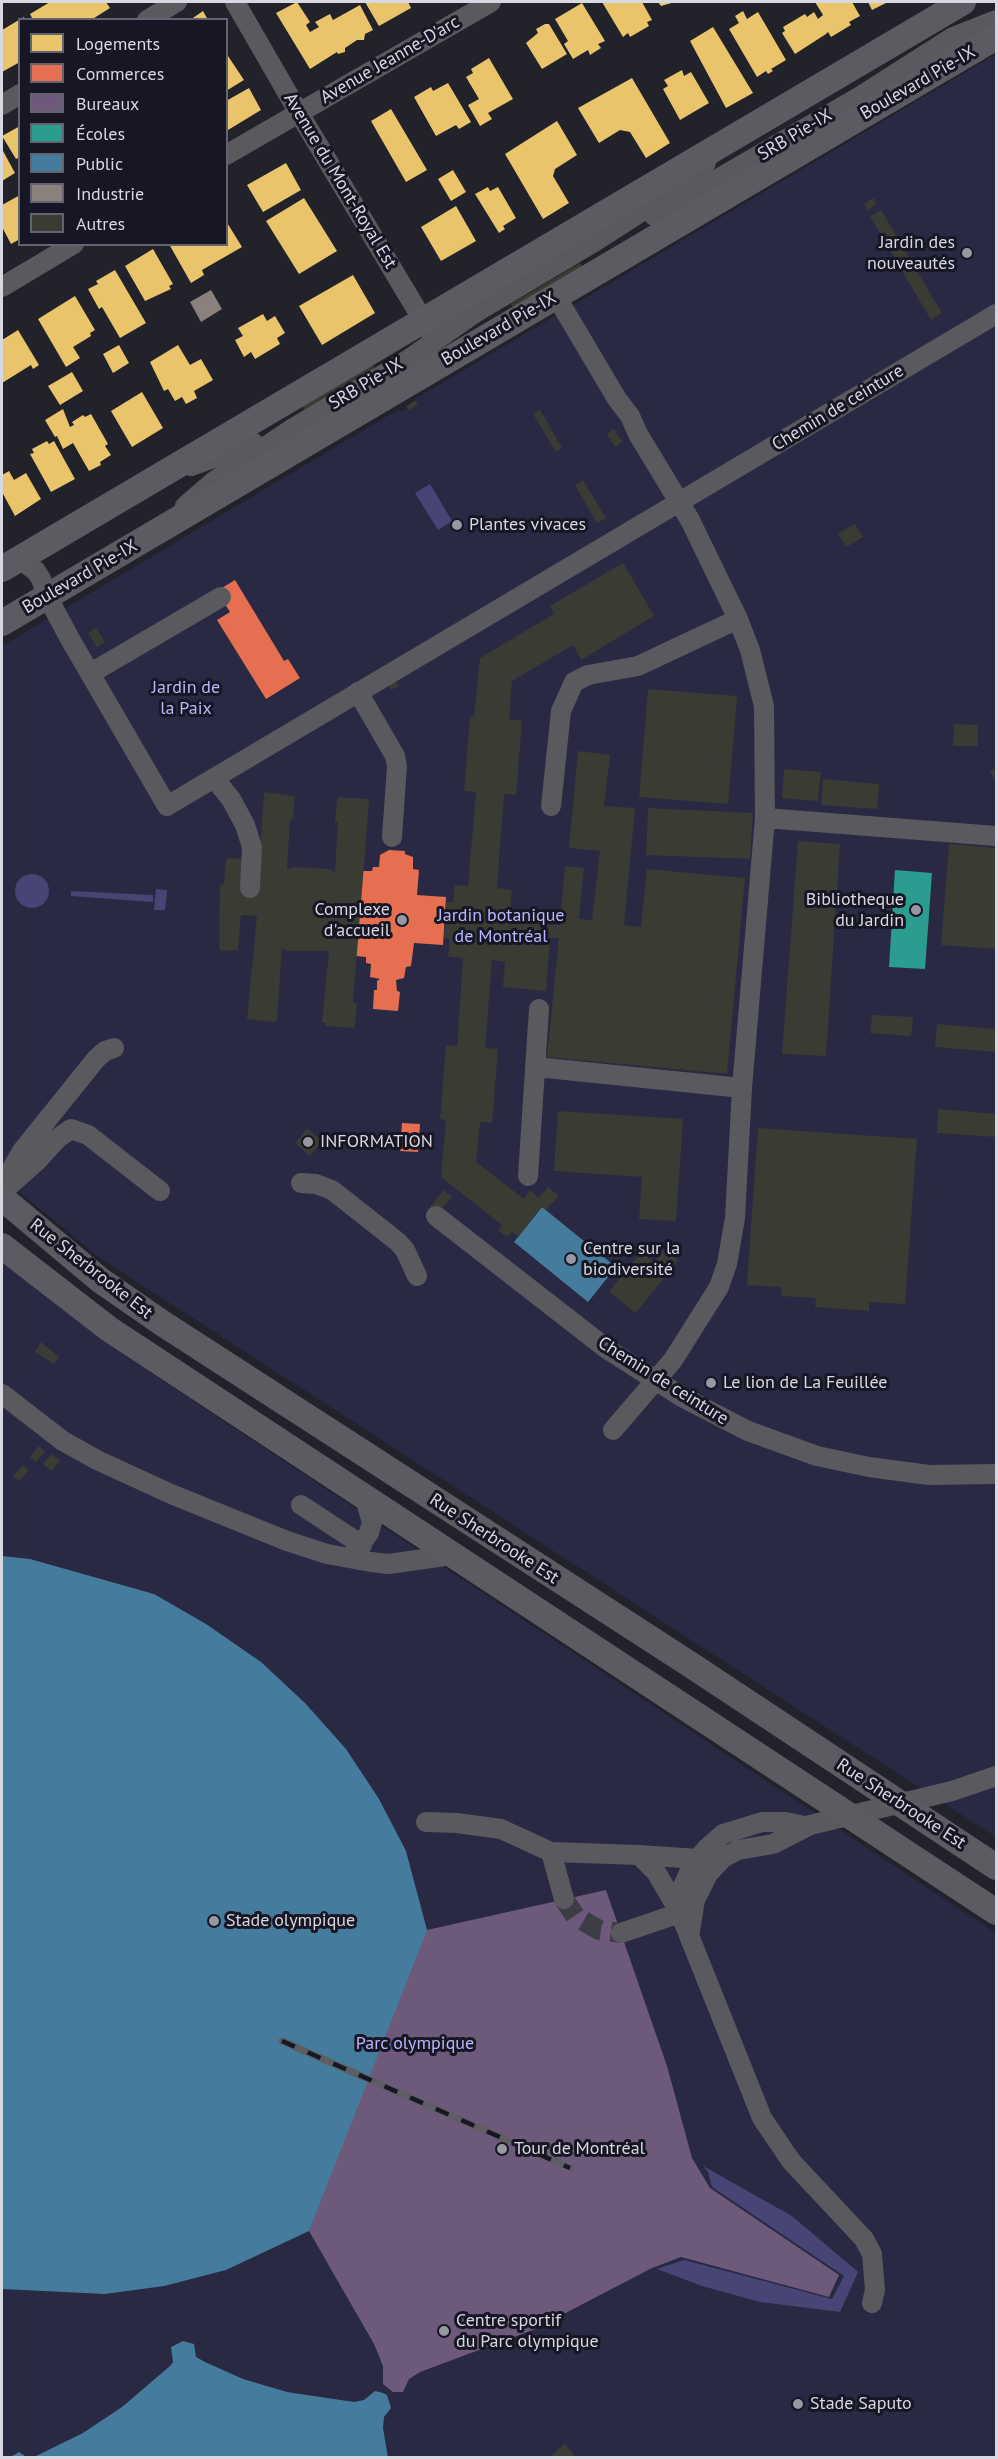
<!DOCTYPE html>
<meta charset="utf-8">
<style>
body{margin:0}
#map{position:relative;width:998px;height:2459px;overflow:hidden;background:#22222a;font-family:"PT Sans",sans-serif}
canvas{display:block}
.frame{position:absolute;inset:0;border:3px solid #d8d8e2;pointer-events:none}
.legend{position:absolute;left:18px;top:18px;width:210px;height:228px;box-sizing:border-box;background:#161624;border:2px solid #646470;margin:0;padding:8px 10px;list-style:none;font-size:18px;color:#d8d8e2}
.legend li{display:flex;align-items:center;gap:12px;height:30px}
.legend b{width:30px;border:2px solid #646470}
</style>
<div id="map">
<canvas width="998" height="2459"></canvas>
<div class="frame"></div>
<ul class="legend">
<li><b style="height:16px;background:#e9c46a"></b>Logements</li>
<li><b style="height:16px;background:#e76f51"></b>Commerces</li>
<li><b style="height:16px;background:#6d597a"></b>Bureaux</li>
<li><b style="height:16px;background:#2a9d8f"></b>Écoles</li>
<li><b style="height:16px;background:#457b9d"></b>Public</li>
<li><b style="height:16px;background:#8a817c"></b>Industrie</li>
<li><b style="height:16px;background:#3a3b33"></b>Autres</li>
</ul>
</div>
<script>
const ctx = document.querySelector('canvas').getContext('2d');
ctx.lineJoin = 'round';
function paint(path, color) { ctx.fillStyle = color; ctx.fill(path, 'evenodd'); }
const poly = rows => new Path2D(rows.map(r => 'M' + r).join(''));
function trace(path, color, width, dash) { ctx.strokeStyle = color; ctx.lineWidth = width; ctx.lineCap = dash ? 'butt' : 'round'; ctx.setLineDash(dash || []); ctx.stroke(path); }
function label(font, color, halo, rows, align = 'center') {
  ctx.font = font + ' "PT Sans",sans-serif'; ctx.lineWidth = 6; ctx.setLineDash([]); ctx.textBaseline = 'middle'; ctx.strokeStyle = halo; ctx.fillStyle = color; for (const [text, x, y, turn = 0] of rows) {
    ctx.save(); ctx.translate(x, y); ctx.rotate((+turn || 0) * Math.PI / 180); ctx.textAlign = isNaN(turn) ? turn : align; if (halo) ctx.strokeText(text, 0, 0); ctx.fillText(text, 0, 0); ctx.restore();
  }
}
const green = poly([
 [996,54,996,1837,100,1258,2,1178,2,646,399,409,401,411,418,404,415,399],
 [2,1260,93,1333,216,1416,996,1933,996,2457,2,2457]
]);
const water = poly([
 [430,484,452,521,438,530,415,493],
 '15 891a17 17 0 1 1 34 0a17 17 0 1 1-34 0Z',
 [156,889,167,890,165,910,154,910],
 [71,891,153,895,153,902,71,896],
 [703,2166,792,2216,858,2272,840,2312,760,2302,702,2286,657,2269,684,2260,832,2299,844,2276,712,2187,708,2172]
]);
const homes = poly([
 [50,2,106,2,110,8,91,20,33,20,30,14],
 [297,2,310,22,306,25,310,32,319,27,315,22,330,14,333,20,360,5,373,30,365,34,364,40,357,40,345,48,345,52,338,54,337,52,310,69,276,13],
 [365,2,408,2,411,8,379,26],
 [602,2,642,2,652,20,647,22,649,26,630,37,628,33,623,37],
 [658,2,675,2,661,6],
 [815,2,852,2,860,16,849,22,851,25,831,37,828,32,826,34,795,54,782,33,785,31,783,27,805,14,807,17,814,12,818,19,823,15],
 [868,2,888,2,872,10],
 [582,3,605,41,598,44,601,48,590,55,588,50,573,59,564,44,568,41,555,19],
 [203,11,208,20,190,20],
 [743,11,747,19,758,12,786,60,771,69,773,71,768,74,766,71,757,77,729,29,739,23,735,16],
 [24,17,25,20,20,20,20,62,2,72,2,30],
 [545,24,549,24,567,54,542,69,526,43,538,33,536,29],
 [713,27,753,93,726,108,690,41],
 [228,56,244,80,226,91,226,57],
 [489,58,513,99,488,113,492,119,480,126,468,105,479,99,466,77,473,73,471,69],
 [682,70,684,76,691,72,709,103,680,120,663,89,668,86,664,80],
 [632,78,670,143,646,158,630,132,620,130,599,143,578,108],
 [448,83,471,122,459,129,456,125,436,136,414,97,431,87,433,91],
 [249,88,261,110,228,130,226,101],
 [391,109,427,170,406,182,371,121],
 [557,121,577,155,555,169,553,176,569,203,543,219,505,154],
 [20,126,20,157,16,159,2,136],
 [2,149,15,173,2,181],
 [286,163,301,190,263,212,247,185],
 [453,170,466,192,451,201,438,179],
 [488,187,490,191,498,187,516,218,503,226,505,229,499,233,475,194],
 [20,195,20,239,11,244,2,227,2,205],
 [304,198,337,251,299,274,266,221],
 [456,206,476,241,441,261,421,227],
 [226,221,242,247,202,270,204,275,191,283,169,244,226,244],
 [153,249,173,284,169,286,171,289,145,301,125,266],
 [115,270,146,323,120,338,102,307,99,309,88,289,98,284,96,281],
 [353,275,375,313,322,345,299,306],
 [75,296,95,330,90,333,91,336,73,347,80,358,66,367,38,319],
 [263,314,267,321,275,316,285,333,277,338,280,344,255,359,251,352,244,357,235,340,243,336,238,328],
 [18,330,39,365,33,369,31,365,2,383,2,340],
 [119,345,129,363,113,373,103,354],
 [178,345,190,365,201,359,213,380,194,391,197,398,186,404,182,397,175,401,168,389,164,391,150,362],
 [72,372,83,391,60,405,48,386],
 [142,392,163,428,132,447,111,411],
 [63,409,70,427,74,425,72,422,83,415,85,417,91,414,108,444,105,446,111,455,100,462,101,465,89,471,73,443,63,449,57,436,55,437,45,420],
 [47,441,49,444,54,441,75,479,51,492,30,454,34,453,32,449],
 [9,471,14,480,26,473,41,499,15,516,2,492,2,475]
]);
const shops = poly([
 [235,580,284,661,288,659,300,678,266,699,217,620,230,612,217,591],
 [389,850,405,851,405,854,413,857,413,869,419,870,417,895,446,897,443,945,414,943,411,966,406,967,404,978,396,980,397,991,400,992,398,1011,373,1009,374,990,377,990,377,981,380,979,370,977,371,964,366,963,366,957,356,956,362,871,372,871,373,867,379,867,380,855],
 [402,1123,420,1124,418,1152,400,1151],
 [308,1137,314,1142,309,1147,303,1143]
]);
const offices = poly([
 [606,1890,667,2066,692,2158,710,2188,839,2275,829,2297,681,2257,652,2268,533,2330,420,2372,409,2379,403,2392,393,2392,383,2384,383,2366,374,2344,309,2231,318,2171,312,2122,298,2098,272,2075,243,2063,136,2048,189,1928,238,1973,278,2002,311,2008,342,2006,366,1997,394,1976,427,1930]
]);
const schools = poly([
 [895,870,932,873,925,969,889,967]
]);
const public = poly([
 [542,1207,616,1267,588,1302,514,1242],
 [2,1556,30,1559,154,1594,206,1624,261,1662,305,1703,346,1749,379,1799,406,1851,427,1930,309,2231,226,2270,164,2286,105,2294,2,2289],
 [183,2341,194,2344,196,2357,205,2362,243,2379,287,2392,354,2402,364,2400,375,2391,383,2393,387,2395,391,2408,384,2417,383,2428,388,2458,32,2458,83,2433,122,2407,170,2366,173,2362,171,2347],
 [19,2452,28,2458,9,2458]
]);
const industry = poly([
 [211,290,222,309,201,322,190,302]
]);
const building = poly([
 [873,198,877,204,868,210,864,204],
 [881,210,942,313,931,320,870,216],
 [580,263,584,269,515,311,511,304],
 [371,362,375,369,305,410,300,403],
 [416,400,418,404,409,410,406,406],
 [540,410,562,448,556,452,533,414],
 [614,429,622,442,615,447,607,434],
 [583,480,606,518,597,523,575,485],
 [855,524,863,537,846,547,838,533],
 [623,563,654,616,581,660,573,645,512,681,509,719,522,721,516,795,504,794,497,888,512,890,509,921,560,925,565,866,584,868,579,919,592,920,600,851,569,848,578,751,610,755,604,806,635,808,624,925,641,927,647,869,745,878,727,1074,547,1057,559,938,550,938,546,991,503,987,505,962,492,960,485,1048,498,1049,492,1123,480,1122,476,1162,524,1199,530,1190,539,1198,548,1187,559,1196,546,1210,542,1207,518,1237,512,1232,507,1237,498,1230,502,1225,441,1177,446,1120,440,1119,446,1045,457,1046,463,958,448,957,450,939,444,938,446,902,453,902,455,885,468,886,476,792,464,791,470,717,474,717,480,658,554,614,550,606],
 [96,628,105,642,97,647,88,633],
 [392,675,399,686,391,690,385,679],
 [648,689,737,696,728,804,639,797],
 [954,724,978,725,978,746,953,746],
 [996,768,996,782,990,771],
 [784,769,821,772,818,801,782,798],
 [823,779,879,784,877,809,821,805],
 [264,792,295,796,293,820,290,819,287,869,293,867,329,869,335,872,338,822,335,822,337,800,339,797,367,799,369,802,353,1002,357,1003,355,1026,352,1028,325,1026,326,1023,322,1023,329,951,287,951,282,948,277,1020,273,1022,247,1019,257,916,241,915,238,950,221,951,219,948,220,885,224,884,226,861,228,858,244,859,244,895,257,896],
 [648,808,753,813,750,859,646,855],
 [798,841,840,844,826,1056,782,1054],
 [949,844,996,848,996,949,941,945],
 [872,1015,913,1017,911,1036,870,1033],
 [937,1024,996,1029,996,1052,935,1047],
 [938,1109,996,1114,996,1137,937,1133],
 [558,1111,683,1119,676,1221,639,1219,642,1177,554,1171],
 [307,1128,322,1141,310,1156,295,1143],
 [758,1128,917,1139,905,1304,869,1302,869,1311,815,1307,816,1298,781,1296,782,1287,747,1285],
 [444,1190,452,1197,438,1213,430,1207],
 [664,1250,678,1260,636,1313,609,1292,641,1252,654,1262],
 [41,1342,59,1357,54,1364,35,1352],
 [39,1446,45,1451,36,1462,30,1457],
 [51,1454,60,1461,52,1471,43,1464],
 [23,1465,29,1470,20,1481,13,1476],
 [565,2443,575,2457,550,2457]
]);
const minorTunnel = poly([
 [564,1899,575,1916,599,1930,621,1933]
]);
const minor = poly([
 [235,2,299,113,430,332],
 [147,20,177,2],
 [2,105,20,94],
 [226,155,491,2],
 [654,216,859,97,953,37,996,20],
 [2,287,74,244],
 [556,296,617,399,630,416,638,434,690,520,738,619,750,650,764,706,765,818,742,1088,735,1218,727,1264,719,1287,673,1360,613,1430],
 [191,466,254,443],
 [185,506,214,481,293,428,409,359,475,313,591,244,678,188,706,163],
 [19,559,36,571,41,579,47,596,70,639,167,806,996,314],
 [91,673,221,597],
 [358,692,395,756,397,766,392,837],
 [214,778,231,799,245,825,252,847,250,888],
 [551,806,561,711,574,682,588,675,638,666,738,619],
 [765,818,996,836],
 [536,1067,742,1088],
 [528,1176,539,1009],
 [301,1183,316,1184,332,1190,398,1242,405,1250,417,1276],
 [2,1186,22,1151,96,1059,105,1051,114,1048],
 [2,1192,37,1161,58,1138,71,1129,88,1135,160,1191],
 [436,1216,607,1349,682,1397,748,1431,817,1456,869,1467,929,1475,996,1474],
 [2,1394,63,1441,97,1460,171,1494,287,1541,327,1554,371,1562,389,1564,452,1555],
 [301,1505,362,1545],
 [353,1554,369,1533,372,1522,365,1499],
 [426,1822,457,1823,501,1829,551,1852,639,1855,656,1872,680,1913,621,1933],
 [804,1826,786,1822,762,1822,723,1834,706,1849,691,1868,681,1891,680,1913,762,2118,791,2161,864,2239,872,2254,875,2290,872,2303],
 [551,1852,564,1899],
 [639,1855,698,1859],
 [690,1931,695,1900,708,1874,723,1858,738,1850,773,1844,810,1825,952,1791,996,1776]
]);
const major = poly([
 [2,569,963,2],
 [2,623,996,37],
 [2,1198,100,1280,162,1323,691,1665,996,1867],
 [2,1246,109,1329,996,1912]
]);
const rail = poly([
 [282,2041,570,2168]
]);
const markers = [
 [967,253,6,"#9898a2"],
 [457,525,6,"#9898a2"],
 [916,910,6,"#9898a2"],
 [402,920,6,"#9898a2"],
 [308,1142,6,"#9898a2"],
 [571,1259,6,"#9898a2"],
 [711,1383,6,"#9898a2"],
 [214,1921,6,"#9898a2"],
 [502,2149,6,"#9898a2"],
 [444,2331,6,"#9898a2"],
 [798,2404,6,"#9898a2"]
];
const streetNames = [
 ["Avenue Jeanne-D'arc",390,60,-30],
 ["Boulevard Pie-IX",918,83,-30],
 ["SRB Pie-IX",795,135,-31],
 ["Avenue du Mont-Royal Est",340,181,59],
 ["Boulevard Pie-IX",499,329,-30],
 ["SRB Pie-IX",366,384,-31],
 ["Chemin de ceinture",838,408,-31],
 ["Boulevard Pie-IX",80,577,-30],
 ["Rue Sherbrooke Est",91,1269,38],
 ["Chemin de ceinture",663,1381,32],
 ["Rue Sherbrooke Est",494,1539,33],
 ["Rue Sherbrooke Est",901,1804,33]
];
const poiNames = [
 ["Jardin des",955,243,"right"],
 ["nouveautés",955,264,"right"],
 ["Plantes vivaces",469,525],
 ["Bibliotheque",904,900,"right"],
 ["du Jardin",904,921,"right"],
 ["Complexe",390,910,"right"],
 ["d'accueil",390,931,"right"],
 ["INFORMATION",320,1142],
 ["Centre sur la",583,1249],
 ["biodiversité",583,1270],
 ["Le lion de La Feuillée",723,1383],
 ["Stade olympique",226,1921],
 ["Tour de Montréal",514,2149],
 ["Centre sportif",456,2321],
 ["du Parc olympique",456,2342],
 ["Stade Saputo",810,2404]
];
const parkNames = [
 ["Jardin de",186,688],
 ["la Paix",186,709],
 ["Jardin botanique",501,916],
 ["de Montréal",501,937],
 ["Parc olympique",415,2044]
];
paint(green, '#292943');
paint(water, '#474576');
paint(homes, '#e9c46a');
paint(shops, '#e76f51');
paint(offices, '#6d597a');
paint(schools, '#2a9d8f');
paint(public, '#457b9d');
paint(industry, '#8a817c');
paint(building, '#3a3b33');
trace(minorTunnel, '#3d3d46', 20, [20, 10]);
trace(minor, '#59595e', 20);
trace(major, '#5b5b61', 26);
trace(rail, '#5e5e62', 7);
trace(rail, '#161624', 4.5, [14]);
for (const [x, y, r, color] of markers) { const dot = new Path2D(); dot.arc(x, y, r, 0, 2 * Math.PI); ctx.fillStyle = color; ctx.fill(dot); trace(dot, '#161624', 2); }
label('18px', '#d8d8e2', '#161624', streetNames);
label('18px', '#d8d8e2', '#161624', poiNames, 'left');
label('18px', '#b8b9fa', '#161624', parkNames);
</script>
